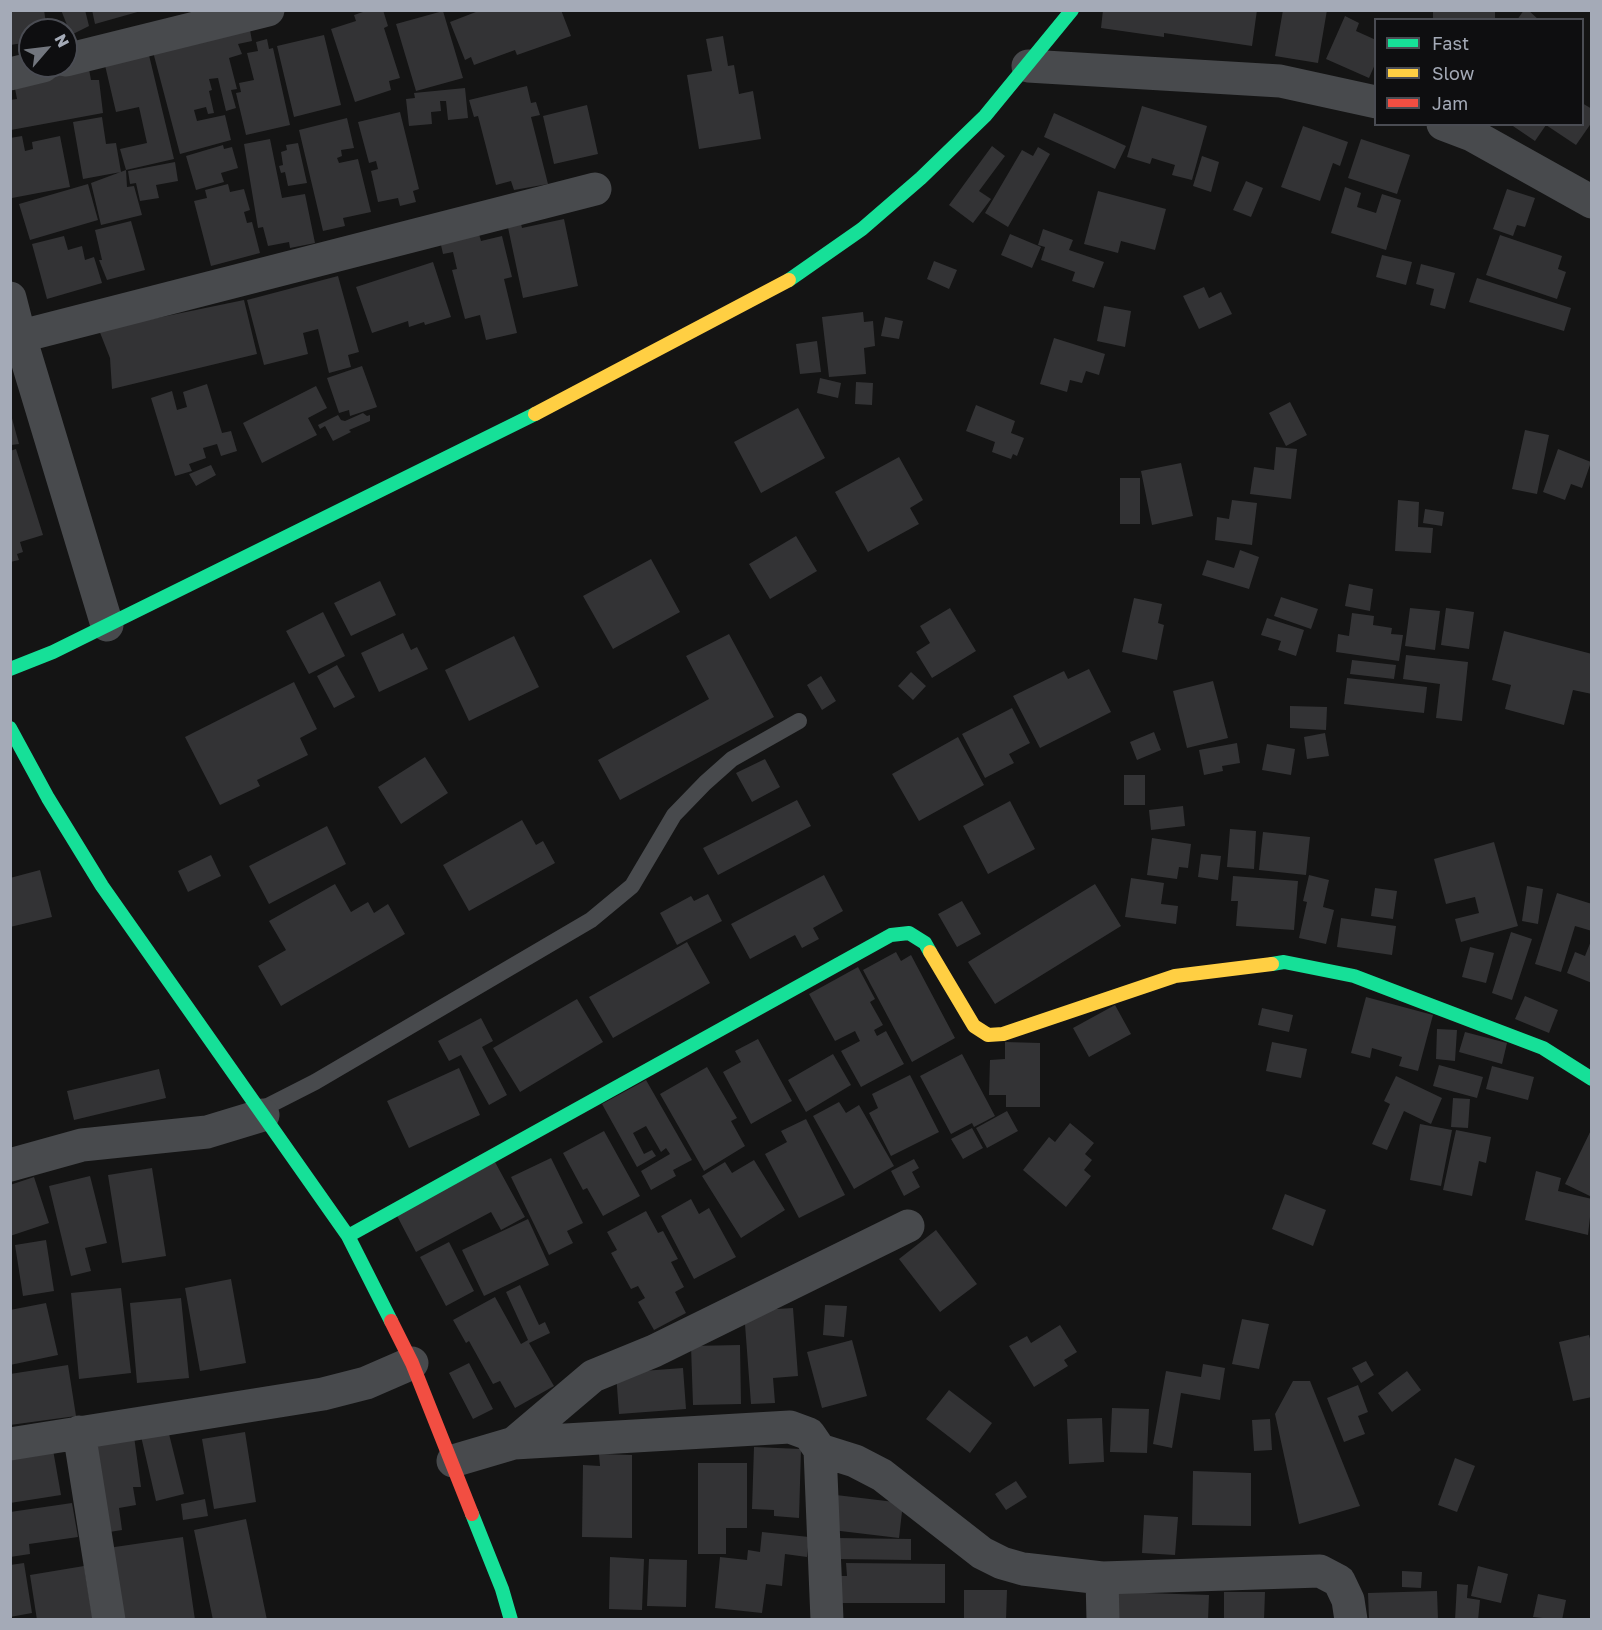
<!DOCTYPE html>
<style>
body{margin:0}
#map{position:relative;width:1602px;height:1630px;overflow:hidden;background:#141414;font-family:"Golos Text",sans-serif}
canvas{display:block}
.frame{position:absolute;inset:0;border:12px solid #a4aab7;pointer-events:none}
.legend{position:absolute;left:1374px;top:18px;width:210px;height:108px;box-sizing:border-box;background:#0e0e10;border:2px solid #4a4c53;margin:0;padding:8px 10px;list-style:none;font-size:18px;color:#a4aab7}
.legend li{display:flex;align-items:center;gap:12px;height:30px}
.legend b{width:30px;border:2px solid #4a4c53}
.north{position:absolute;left:18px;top:18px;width:60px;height:60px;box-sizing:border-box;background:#0e0e10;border:2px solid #4a4c53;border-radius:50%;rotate:62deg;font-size:16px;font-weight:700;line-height:24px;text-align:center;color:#a4aab7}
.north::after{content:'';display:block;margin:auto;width:21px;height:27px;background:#72767e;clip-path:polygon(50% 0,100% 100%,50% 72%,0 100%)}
</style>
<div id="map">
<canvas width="1602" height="1630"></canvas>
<div class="frame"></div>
<ul class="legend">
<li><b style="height:8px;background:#16e098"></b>Fast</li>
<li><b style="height:8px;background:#ffcf43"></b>Slow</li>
<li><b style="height:8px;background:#f24e42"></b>Jam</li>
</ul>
<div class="north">N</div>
</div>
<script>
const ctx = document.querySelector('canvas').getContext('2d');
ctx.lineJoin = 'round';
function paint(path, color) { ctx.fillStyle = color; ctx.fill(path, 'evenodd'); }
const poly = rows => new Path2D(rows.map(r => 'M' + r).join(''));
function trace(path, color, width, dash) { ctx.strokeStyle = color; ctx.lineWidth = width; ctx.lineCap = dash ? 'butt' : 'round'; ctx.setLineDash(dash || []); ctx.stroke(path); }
const building = poly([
 [10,10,44,10,47,30,30,30,30,42,10,45],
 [61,10,85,10,89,26,71,35],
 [92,10,141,10,141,11,95,24],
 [369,10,383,10,388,26,384,28,400,78,389,81,391,90,355,102,331,29,356,21,354,15],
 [481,10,561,10,571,36,517,55,515,50,474,65,471,57,465,60,450,22],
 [1103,10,1257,10,1252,46,1164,33,1164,37,1101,28],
 [1283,10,1327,10,1318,63,1275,56],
 [1433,10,1495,10,1495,20,1433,20],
 [1524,10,1528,10,1539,20,1517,20],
 [443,11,463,78,416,91,396,24],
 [1345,16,1359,23,1356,31,1376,40,1376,62,1369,78,1326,59],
 [250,30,252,41,238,44,242,54,229,58,237,89,231,90,236,108,226,111,218,78,209,79,212,90,209,91,214,113,208,114,206,107,194,110,197,121,225,115,231,140,180,154,152,48],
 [324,35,341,105,294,117,277,46],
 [723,36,728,66,734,65,739,94,753,91,761,139,699,149,687,75,712,71,706,39],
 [267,39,269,49,273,48,290,125,246,135,236,93,241,92,239,83,254,80,247,53,258,51,256,42],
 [148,51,174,159,126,170,120,149,147,143,139,107,116,112,104,61],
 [88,64,91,80,99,80,103,113,11,130,10,100,17,99,13,78],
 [527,86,531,103,536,102,540,115,531,117,548,184,514,190,511,181,496,185,478,116,474,117,469,100],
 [465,88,468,118,448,120,446,101,440,101,441,111,431,112,432,124,409,126,406,99,415,98,414,93],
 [1582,103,1592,109,1592,122,1576,145,1546,125,1535,141,1510,124,1582,124],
 [587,105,598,154,554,164,543,116],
 [1142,106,1207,126,1192,180,1172,175,1175,165,1152,158,1150,164,1127,157],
 [400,112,419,189,413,191,416,202,400,206,398,198,378,202,371,171,378,169,376,161,369,163,358,122],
 [1054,113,1126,146,1115,169,1044,137],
 [102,117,106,144,116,143,121,172,83,179,73,122],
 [347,118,354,148,341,150,342,156,337,158,339,163,358,159,371,212,343,218,345,226,323,231,299,130],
 [1303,126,1348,142,1340,166,1333,163,1320,201,1281,187],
 [22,136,25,151,33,149,32,142,60,136,70,187,12,198,10,138],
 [270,139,282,198,305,194,315,243,290,248,289,242,268,246,263,227,258,228,244,144],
 [1361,139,1410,155,1397,194,1348,178],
 [298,143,307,183,288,186,285,172,281,173,279,166,283,165,281,152,287,150,286,145],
 [223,145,224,149,232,147,238,168,221,173,224,182,196,190,186,156],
 [992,146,1005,156,979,191,991,199,973,223,949,205],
 [1038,147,1050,154,1008,227,985,213,1022,150,1033,156],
 [1202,156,1219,162,1211,192,1193,186],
 [175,162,178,181,156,185,159,198,140,201,136,183,130,184,128,171],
 [126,170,127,187,134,186,142,215,101,225,91,183],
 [1246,181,1263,188,1251,217,1233,210],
 [88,184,98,220,30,240,19,204],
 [228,184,230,192,244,189,250,210,244,212,247,223,252,222,260,253,211,266,194,201,207,198,205,190],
 [1345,187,1361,193,1357,207,1376,213,1382,194,1401,200,1386,250,1331,233],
 [1507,189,1535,198,1525,227,1517,225,1513,236,1493,229],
 [1098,191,1166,209,1155,250,1121,241,1118,253,1084,244],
 [519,215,522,228,564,219,578,286,523,298,506,218],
 [131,221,145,270,107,280,99,260,102,260,95,230],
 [477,227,481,241,502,236,512,277,504,279,517,333,486,340,480,315,465,319,452,270,457,269,453,252,443,254,439,236],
 [1043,229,1073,240,1069,250,1104,262,1094,288,1072,281,1075,272,1041,260,1045,247,1038,245],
 [1010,234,1041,247,1032,268,1001,255],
 [1500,235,1562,256,1558,269,1566,272,1557,299,1486,275],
 [64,236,68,250,82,246,85,260,94,257,102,283,47,299,32,244],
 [1382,255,1412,262,1406,285,1376,277],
 [934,261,957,270,949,289,927,279],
 [433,262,451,317,425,325,424,322,409,327,408,321,372,333,356,287],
 [1421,264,1455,273,1445,309,1430,305,1434,289,1416,284],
 [338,276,359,352,348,355,351,367,329,373,318,329,303,333,308,354,264,365,247,300],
 [1477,278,1571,308,1564,331,1469,302],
 [1204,287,1209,298,1221,292,1232,314,1199,329,1183,296],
 [244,300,257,354,112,389,110,358,99,330],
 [1104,306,1131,311,1125,347,1097,341],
 [863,312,864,322,873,321,875,346,864,348,866,374,829,377,822,317],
 [885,317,903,321,899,339,881,336],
 [1054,338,1105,354,1099,375,1086,371,1082,383,1070,380,1067,392,1040,384],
 [817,341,821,372,800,374,796,344],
 [362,366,377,407,350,416,349,410,339,413,327,378],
 [820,378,841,383,838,398,817,393],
 [856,382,873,383,872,405,855,404],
 [207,384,222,433,231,431,237,451,221,456,217,444,203,448,206,458,189,464,192,471,175,476,151,398,172,391,177,410,187,407,183,392],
 [316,386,327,408,308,418,317,435,262,463,243,423],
 [1290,402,1307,435,1286,446,1269,413],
 [976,405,1015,421,1011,433,1024,438,1017,456,1013,454,1011,459,992,452,995,442,966,431],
 [798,408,825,458,761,493,734,442],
 [10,411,19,444,11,445,10,443],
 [363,413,367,416,370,415,370,421,349,430,351,432,333,441,325,426,320,429,318,425,338,415,341,420,345,421],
 [1525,430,1549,435,1537,494,1512,489],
 [1276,447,1297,449,1291,499,1250,494,1254,467,1274,470],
 [16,449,43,535,20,542,23,552,17,554,19,560,10,562,10,451],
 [1558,449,1591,462,1582,488,1571,484,1565,500,1543,492],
 [899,457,923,500,910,508,919,524,868,552,835,492],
 [1181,463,1193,516,1152,525,1141,471],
 [211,465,216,475,196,486,189,474],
 [1120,478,1140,478,1140,524,1120,524],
 [1232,500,1257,503,1252,545,1215,540,1217,517,1229,519],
 [1398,500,1419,502,1418,527,1433,528,1431,553,1395,551],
 [1425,509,1444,512,1442,526,1423,523],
 [796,536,817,571,770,599,749,564],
 [1240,550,1259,557,1249,589,1202,575,1207,560,1234,568],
 [651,559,680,612,613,649,583,596],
 [380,581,396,615,351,636,334,603],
 [1349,584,1373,589,1370,611,1345,606],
 [1281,597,1318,609,1311,629,1274,616],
 [1134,598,1162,604,1158,623,1164,625,1157,660,1122,652],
 [950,608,976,651,932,678,916,652,930,643,920,626],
 [1410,608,1440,611,1435,650,1405,646],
 [1446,608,1474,612,1469,649,1441,645],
 [323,612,345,656,309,674,286,631],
 [1352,613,1374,616,1373,625,1392,628,1391,634,1403,635,1399,661,1336,652,1338,634,1349,636],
 [1267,618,1304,630,1296,656,1278,650,1281,641,1261,635],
 [1504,631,1592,654,1592,694,1573,690,1564,725,1505,709,1511,685,1492,680],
 [403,633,411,650,417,647,428,669,379,692,361,653],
 [729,634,774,717,620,800,598,760,709,699,686,656],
 [514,636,539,687,469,721,445,670],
 [1406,655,1468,662,1462,721,1436,718,1440,684,1403,679],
 [1352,660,1396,665,1394,679,1350,674],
 [337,665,355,697,334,708,317,676],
 [1089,669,1111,712,1040,748,1013,696,1064,671,1068,679],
 [911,672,926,686,913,700,898,686],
 [821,676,836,701,822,710,807,685],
 [1347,678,1427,687,1424,713,1344,704],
 [1213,681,1228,738,1187,748,1173,691],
 [294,682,317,729,300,738,308,755,257,780,260,786,220,805,185,737],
 [1290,706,1327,707,1326,730,1290,728],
 [1012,708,1030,743,1009,754,1014,763,985,778,962,734],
 [1154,732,1161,750,1137,760,1130,742],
 [1325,733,1329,756,1307,759,1304,737],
 [958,737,984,785,919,821,892,774],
 [1237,743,1240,763,1222,766,1223,771,1204,775,1199,750],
 [1267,744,1295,749,1291,775,1262,770],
 [425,757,448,793,401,824,378,787],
 [765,759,780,787,752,802,736,773],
 [1124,775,1145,775,1145,805,1124,805],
 [797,800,811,826,718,875,703,848],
 [1010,801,1035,849,988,874,963,826],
 [1183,806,1185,826,1151,830,1149,810],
 [522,820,536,845,543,841,555,863,469,911,443,865],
 [327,826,346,864,269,904,249,866],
 [1230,829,1256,831,1254,869,1227,867],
 [1263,832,1310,837,1306,875,1259,870],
 [1152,838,1191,844,1188,868,1179,867,1177,879,1147,875],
 [1494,842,1518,926,1461,942,1455,919,1479,913,1475,897,1446,904,1434,859],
 [1201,854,1221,856,1218,880,1198,877],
 [211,855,221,876,188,892,178,871],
 [40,870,52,917,10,927,10,878],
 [824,875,843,911,813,928,819,939,802,948,795,935,750,959,731,924],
 [1309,875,1329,880,1323,907,1334,910,1326,944,1299,938,1307,902,1303,901],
 [1233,876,1298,881,1294,930,1236,926,1238,901,1231,901],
 [1131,878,1164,883,1161,904,1178,906,1176,924,1125,917],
 [335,884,351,912,368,902,374,913,388,904,405,934,281,1006,258,966,286,950,269,921],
 [1095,884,1121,926,995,1004,968,962],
 [1527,886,1543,889,1538,924,1522,921],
 [1375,888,1397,891,1393,919,1371,916],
 [1557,893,1592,904,1592,931,1575,926,1561,972,1535,964],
 [708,894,722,921,677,945,660,913,691,896,694,901],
 [962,901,981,934,957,947,938,914],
 [1341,918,1396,926,1392,955,1337,947],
 [1511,932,1532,939,1512,1000,1492,993],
 [1591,941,1592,941,1592,983,1567,973,1575,952,1585,956],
 [687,942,710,983,613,1038,589,997],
 [1470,947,1494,953,1486,983,1462,977],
 [896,952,901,961,911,955,955,1038,912,1062,863,970],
 [858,967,875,999,870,1002,883,1025,874,1030,877,1036,886,1031,904,1064,861,1087,841,1051,860,1041,855,1031,835,1041,809,994],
 [1525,996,1558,1010,1549,1033,1515,1019],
 [1366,997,1433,1015,1418,1071,1399,1066,1402,1057,1372,1048,1370,1058,1351,1053],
 [577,999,603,1042,520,1092,493,1048],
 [1115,1005,1131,1034,1089,1057,1073,1028],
 [1262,1008,1293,1015,1289,1032,1258,1025],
 [481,1018,493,1041,482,1047,507,1095,489,1105,461,1055,449,1061,438,1041],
 [1437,1029,1457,1030,1455,1061,1436,1059],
 [1465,1032,1507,1043,1502,1064,1459,1052],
 [758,1039,792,1101,751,1124,723,1072,741,1062,735,1051],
 [1005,1042,1040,1043,1040,1107,1006,1107,1006,1095,989,1095,990,1060,1005,1059],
 [1272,1042,1307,1049,1301,1078,1266,1071],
 [833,1054,851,1085,806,1112,788,1080],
 [962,1054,995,1116,974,1127,972,1123,951,1134,920,1076],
 [1439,1065,1483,1077,1477,1098,1433,1086],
 [1492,1066,1534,1077,1528,1100,1486,1089],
 [707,1067,737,1118,731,1121,745,1146,704,1171,660,1094],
 [459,1068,480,1115,409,1148,387,1101],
 [159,1069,166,1098,74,1120,67,1091],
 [910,1075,939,1132,891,1156,869,1113,878,1108,872,1094],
 [1396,1076,1442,1098,1431,1124,1404,1111,1387,1150,1372,1144,1390,1104,1384,1101],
 [646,1080,692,1160,673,1170,676,1176,651,1190,641,1171,670,1154,666,1148,661,1152,646,1126,633,1133,644,1154,652,1150,656,1156,637,1167,602,1104],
 [1453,1098,1470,1099,1468,1128,1451,1127],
 [839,1102,846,1113,859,1105,894,1166,854,1189,813,1116],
 [1007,1111,1018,1131,987,1148,976,1128],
 [806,1119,845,1195,799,1218,765,1154,787,1142,781,1131],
 [1070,1123,1094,1143,1085,1154,1092,1160,1084,1170,1091,1176,1066,1207,1023,1170,1049,1137,1055,1142],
 [1420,1124,1452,1130,1441,1186,1410,1180],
 [972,1128,983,1148,963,1159,951,1139],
 [1592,1128,1592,1197,1565,1184],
 [1456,1130,1491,1137,1486,1163,1479,1161,1472,1196,1443,1190],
 [604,1131,640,1196,603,1216,587,1188,583,1190,563,1153],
 [551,1158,583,1223,567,1231,573,1243,549,1255,511,1177],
 [914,1159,919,1168,912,1172,920,1187,904,1196,891,1171],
 [754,1160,785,1210,741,1238,702,1176,725,1162,732,1173],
 [495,1162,525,1217,501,1230,491,1212,416,1252,396,1214],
 [152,1168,166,1256,122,1263,108,1175],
 [1536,1171,1561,1178,1558,1191,1592,1199,1588,1235,1525,1220],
 [90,1176,107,1243,85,1248,91,1271,71,1276,49,1186],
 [34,1177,49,1223,10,1236,10,1185],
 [1285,1194,1326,1210,1313,1246,1272,1229],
 [691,1199,699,1214,709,1208,736,1257,694,1279,661,1216],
 [646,1211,658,1233,663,1231,678,1259,671,1262,684,1287,675,1292,686,1313,654,1330,638,1302,645,1298,638,1286,631,1289,611,1253,617,1250,607,1232],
 [528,1219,549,1265,484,1296,462,1250],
 [936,1230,977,1284,940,1312,899,1259],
 [46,1240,54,1291,23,1296,15,1245],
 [449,1242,474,1291,446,1306,420,1257],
 [231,1279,246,1363,200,1371,185,1288],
 [520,1285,539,1325,545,1322,550,1333,529,1343,554,1386,515,1408,500,1381,493,1384,469,1341,466,1343,453,1320,495,1297,521,1344,528,1340,506,1292],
 [121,1288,131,1373,79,1379,71,1293],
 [181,1298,189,1378,137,1383,130,1303],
 [46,1303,58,1355,10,1365,10,1310],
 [825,1305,847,1306,844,1337,823,1335],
 [793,1308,798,1376,773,1378,775,1403,751,1404,744,1311],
 [1242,1319,1269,1324,1259,1369,1232,1364],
 [1060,1325,1077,1352,1064,1360,1068,1366,1034,1387,1009,1346,1027,1336,1031,1343],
 [1589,1335,1592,1346,1592,1397,1573,1401,1559,1342],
 [852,1340,867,1396,822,1408,807,1352],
 [740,1345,741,1404,693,1405,691,1346],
 [1366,1361,1374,1375,1361,1383,1352,1368],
 [469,1363,493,1409,473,1419,449,1373],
 [1203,1364,1225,1368,1220,1400,1181,1393,1172,1448,1153,1444,1166,1371,1201,1377],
 [68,1365,76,1416,10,1425,10,1374],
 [683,1368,686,1409,619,1414,616,1373],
 [1407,1371,1421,1390,1392,1412,1378,1393],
 [1293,1381,1310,1381,1360,1506,1299,1524,1275,1414],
 [1358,1385,1368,1412,1358,1416,1365,1434,1344,1442,1327,1398],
 [949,1390,992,1423,970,1453,926,1419],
 [1112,1408,1149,1409,1147,1453,1110,1452],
 [1102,1418,1104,1462,1069,1464,1067,1419],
 [1270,1419,1272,1450,1254,1451,1252,1420],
 [167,1426,184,1494,156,1501,140,1432],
 [133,1429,141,1487,133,1487,136,1505,119,1508,122,1530,103,1533,89,1436],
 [245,1432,256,1502,214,1509,202,1439],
 [52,1444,61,1495,10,1503,10,1451],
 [754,1447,801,1449,799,1518,774,1516,774,1510,752,1509],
 [599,1454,632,1455,632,1538,582,1537,583,1465,600,1466],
 [1455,1458,1475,1466,1457,1512,1438,1505],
 [698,1463,747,1463,747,1528,726,1528,726,1554,698,1554],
 [1193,1471,1251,1473,1251,1526,1192,1525],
 [1016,1481,1027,1497,1006,1510,995,1494],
 [836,1495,903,1503,899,1538,832,1530],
 [205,1499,208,1516,183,1520,181,1504],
 [72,1503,78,1537,29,1544,30,1554,10,1557,10,1512],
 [1144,1515,1178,1517,1175,1555,1142,1553],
 [246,1519,267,1620,213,1620,194,1530],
 [762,1532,809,1537,807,1557,785,1554,782,1586,766,1584,762,1613,715,1608,720,1557,747,1560,748,1550,760,1552],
 [183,1537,195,1620,119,1620,108,1548],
 [835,1538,911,1539,911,1560,835,1559],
 [610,1557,644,1559,642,1610,609,1609],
 [649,1559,687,1560,686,1607,647,1606],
 [24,1563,32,1613,10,1617,10,1565],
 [846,1563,945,1564,945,1603,841,1603,841,1576,847,1576],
 [84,1566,93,1620,37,1620,30,1575],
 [1478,1566,1508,1574,1501,1603,1471,1596],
 [1402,1571,1422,1572,1421,1588,1402,1587],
 [1457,1584,1468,1585,1467,1598,1480,1600,1478,1620,1455,1620],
 [964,1590,1007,1590,1006,1620,964,1620],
 [1437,1591,1438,1620,1369,1620,1368,1593],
 [1113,1592,1209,1595,1208,1620,1112,1620],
 [1224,1592,1265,1592,1264,1620,1224,1620],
 [1538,1594,1566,1600,1562,1620,1533,1617]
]);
const lane = poly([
 [260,1110,315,1082,591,920,632,886,674,815,705,783,732,759,799,721]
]);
const street = poly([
 [66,60,268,10],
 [1028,66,1280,81,1376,102],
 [10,74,43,66],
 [1443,124,1472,135,1592,202],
 [10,298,20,337,107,625],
 [10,339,595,189],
 [10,1165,82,1145,207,1132,263,1115],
 [79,1432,109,1620],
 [514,1443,593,1376,654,1351,908,1226],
 [10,1444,323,1394,366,1383,412,1363],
 [820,1450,855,1461,882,1475,982,1553,1002,1563,1023,1569,1102,1578,1320,1571,1339,1581,1348,1600,1351,1620],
 [453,1461,514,1443,790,1427,809,1434,820,1450,827,1620],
 [1102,1578,1103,1620]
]);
const fast = poly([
 [789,280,862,229,921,178,985,116,1072,10],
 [10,669,53,652,535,414],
 [10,728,48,798,102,886,348,1236,391,1321],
 [1272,964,1284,962,1354,976,1543,1048,1592,1079],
 [348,1236,891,935,909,933,925,943,930,952],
 [472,1514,502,1589,511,1620]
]);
const slow = poly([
 [535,414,789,280],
 [930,952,974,1026,988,1035,1003,1034,1175,976,1272,964]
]);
const jam = poly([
 [391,1321,412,1363,472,1514]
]);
paint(building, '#333335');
trace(lane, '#484a4d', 16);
trace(street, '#484a4d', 33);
trace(fast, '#16e098', 14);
trace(slow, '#ffcf43', 14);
trace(jam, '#f24e42', 14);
</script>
